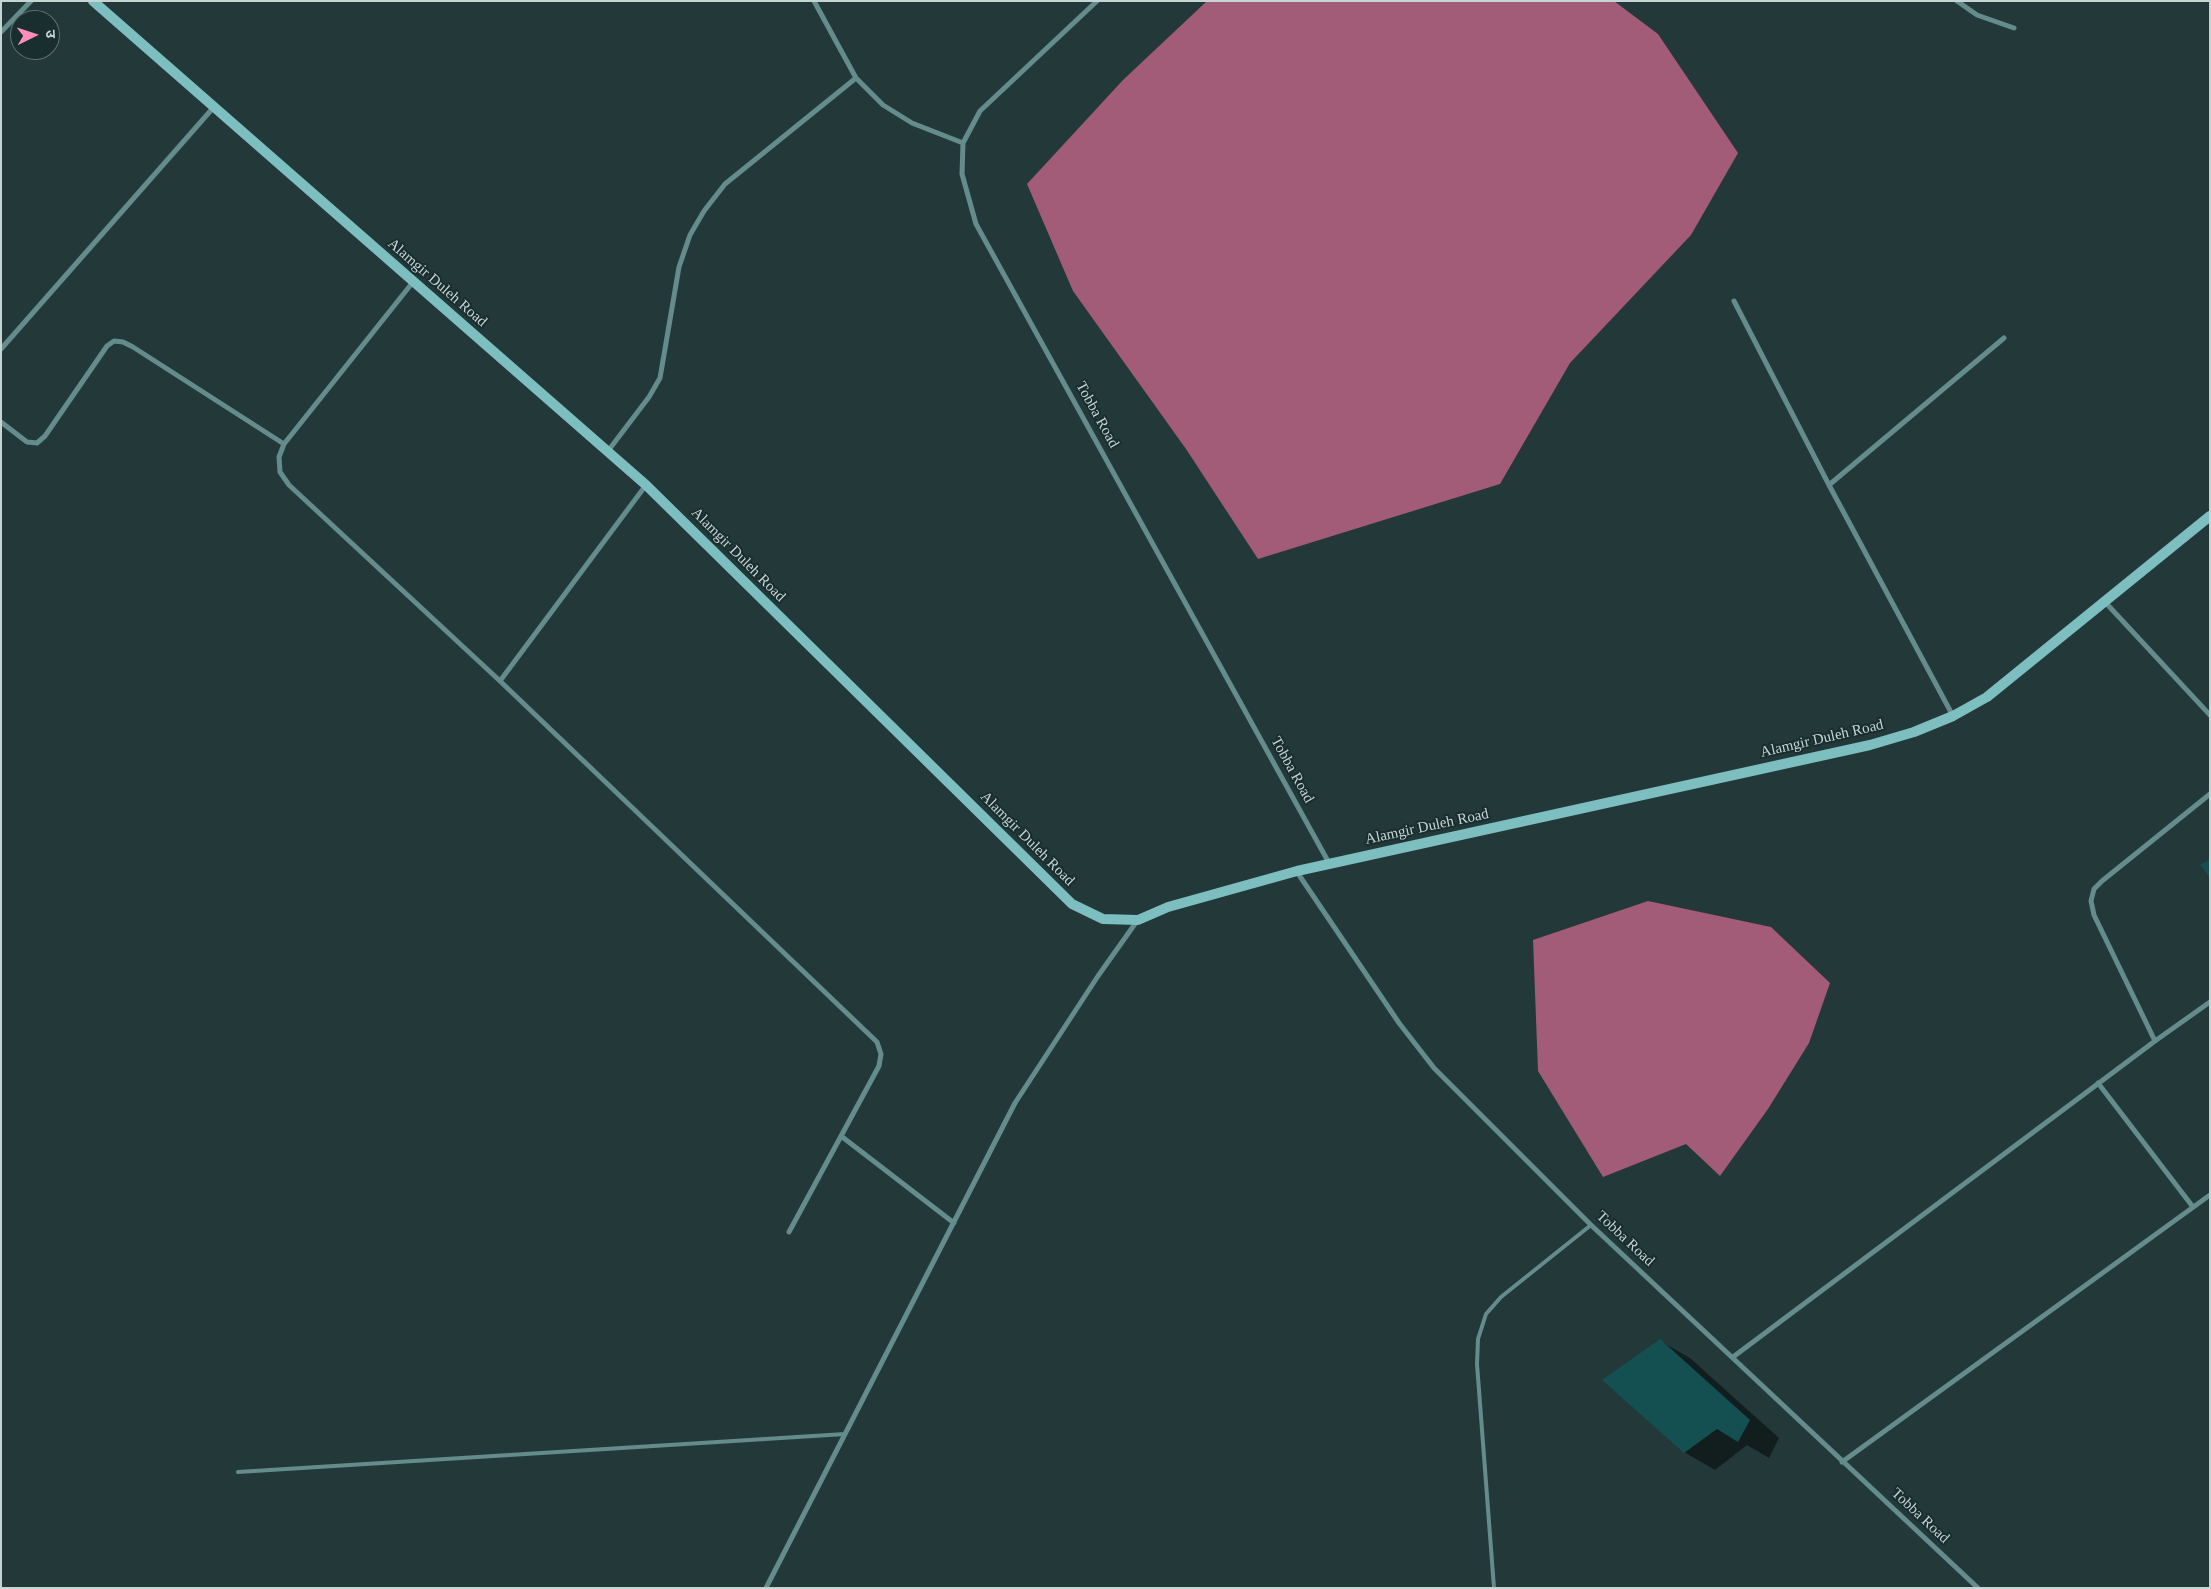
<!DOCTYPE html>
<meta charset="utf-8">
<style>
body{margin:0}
#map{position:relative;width:2211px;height:1589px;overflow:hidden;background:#233839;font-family:Georgia,"Noto Sans Devanagari",serif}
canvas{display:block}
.frame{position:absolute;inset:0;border:2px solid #c7d4d4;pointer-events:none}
.north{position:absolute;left:10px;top:10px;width:50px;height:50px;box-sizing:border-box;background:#192e2e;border:1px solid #5f7070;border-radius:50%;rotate:86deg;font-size:14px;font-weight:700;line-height:20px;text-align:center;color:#c7d4d4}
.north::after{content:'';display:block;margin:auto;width:18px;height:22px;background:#ff8eba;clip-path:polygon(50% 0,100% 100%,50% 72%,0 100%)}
</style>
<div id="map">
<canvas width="2211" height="1589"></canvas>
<div class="frame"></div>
<div class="north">उ</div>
</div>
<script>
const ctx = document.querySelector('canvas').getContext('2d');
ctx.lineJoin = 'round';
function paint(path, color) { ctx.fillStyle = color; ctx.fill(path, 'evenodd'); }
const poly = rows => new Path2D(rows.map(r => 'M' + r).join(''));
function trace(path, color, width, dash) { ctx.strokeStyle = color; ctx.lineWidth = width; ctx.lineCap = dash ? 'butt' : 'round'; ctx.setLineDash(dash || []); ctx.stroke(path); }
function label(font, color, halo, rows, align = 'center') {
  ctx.font = font + ' Georgia,serif'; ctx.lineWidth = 4; ctx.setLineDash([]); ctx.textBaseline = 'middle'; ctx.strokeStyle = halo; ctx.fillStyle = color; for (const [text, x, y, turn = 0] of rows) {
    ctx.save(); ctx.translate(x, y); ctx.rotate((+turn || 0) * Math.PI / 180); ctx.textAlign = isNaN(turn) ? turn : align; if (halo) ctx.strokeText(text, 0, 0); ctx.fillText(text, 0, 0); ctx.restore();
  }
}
const water = poly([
 [1207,1,1614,1,1658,34,1738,153,1691,235,1570,363,1500,484,1258,559,1186,449,1073,291,1027,184,1123,80],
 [1648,901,1771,927,1830,983,1809,1043,1768,1109,1720,1176,1686,1144,1603,1177,1538,1071,1533,940]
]);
const shadow = poly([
 [1660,1341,1690,1358,1779,1438,1769,1458,1747,1445,1715,1470,1684,1452]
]);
const building = poly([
 [2210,860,2210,878,2200,864],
 [1660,1339,1750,1420,1738,1442,1717,1429,1684,1453,1602,1380]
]);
const lane = poly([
 [238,1472,845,1434],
 [1494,1588,1477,1364,1478,1339,1486,1314,1501,1297,1591,1225]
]);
const street = poly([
 [814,1,856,78,883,105,912,123,963,143],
 [1097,1,980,111,963,143,962,174,976,224,1329,863],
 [1957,1,1977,15,2014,28],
 [1,32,31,1],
 [413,282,284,444,279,457,280,472,289,485,500,681,877,1042,881,1054,879,1066,789,1232],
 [1734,301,1829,485,1953,716],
 [1,349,213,108],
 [1,422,27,442,37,443,45,436,107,346,114,341,123,342,133,347,284,444],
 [608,451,649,397,660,378,679,267,690,235,704,211,725,184,856,78],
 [1829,485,2004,338],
 [2105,602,2210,715],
 [500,681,646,485],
 [1297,872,1399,1023,1434,1068,1591,1225,1978,1588],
 [2155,1041,2094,915,2091,901,2094,889,2102,881,2210,794],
 [2098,1083,2193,1207],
 [841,1136,954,1223],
 [1733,1357,2155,1041,2210,1002],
 [1842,1462,2210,1195],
 [766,1588,1015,1103,1098,976,1137,921]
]);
const secondary = poly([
 [93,1,646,485,1072,904,1103,919,1138,920,1168,907,1297,871,1870,745,1914,732,1953,716,1987,697,2210,516]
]);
const streetNames = [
 ["Alamgir Duleh Road",437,283,41],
 ["Tobba Road",1097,415,61],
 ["Alamgir Duleh Road",738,555,45],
 ["Alamgir Duleh Road",1822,739,-13],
 ["Tobba Road",1292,770,61],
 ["Alamgir Duleh Road",1427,827,-12],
 ["Alamgir Duleh Road",1027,839,45],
 ["Tobba Road",1625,1239,43],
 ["Tobba Road",1920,1516,43]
];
paint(water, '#a25c77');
paint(shadow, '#0007');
paint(building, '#144f51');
trace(lane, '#648c8d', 4);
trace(street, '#648c8d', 5);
trace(secondary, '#7dbec0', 10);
label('15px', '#c7d4d4', '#192e2e', streetNames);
</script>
